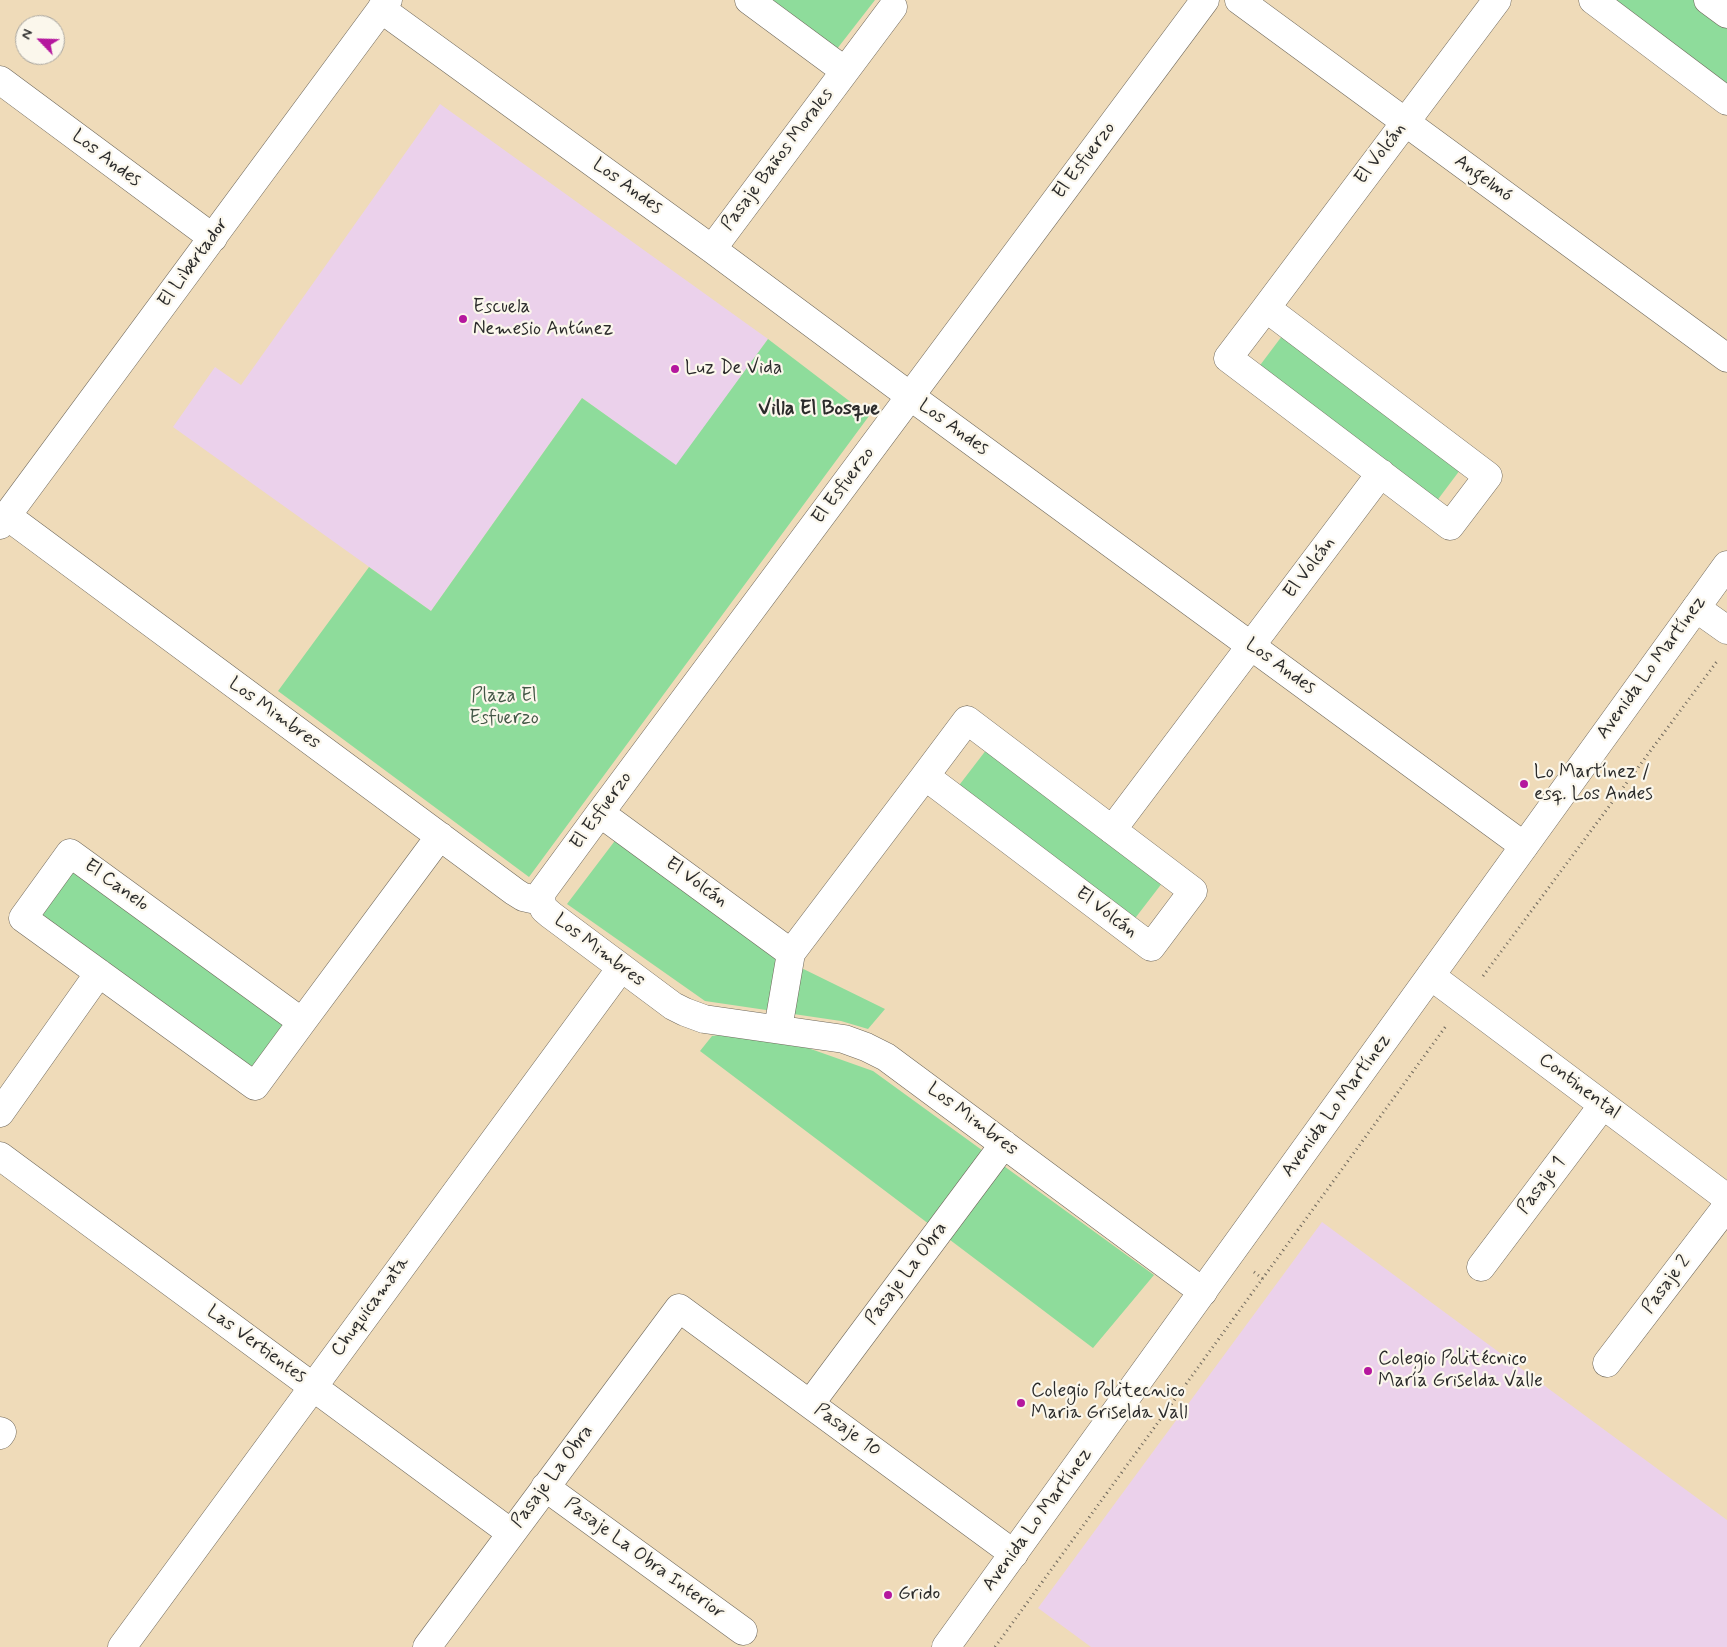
<!DOCTYPE html>
<meta charset="utf-8">
<style>
body{margin:0}
#map{position:relative;width:1727px;height:1647px;overflow:hidden;background:#efdbb9;font-family:Mynerve,sans-serif}
canvas{display:block}
.north{position:absolute;left:15px;top:15px;width:50px;height:50px;box-sizing:border-box;background:#fbf7ec;border:1px solid #a8a59f;border-radius:50%;rotate:294deg;font-size:14px;font-weight:700;line-height:20px;text-align:center;color:#2b2b2b}
.north::after{content:'';display:block;margin:auto;width:18px;height:22px;background:#b5179e;clip-path:polygon(50% 0,100% 100%,50% 72%,0 100%)}
</style>
<div id="map">
<canvas width="1727" height="1647"></canvas>
<div class="north">N</div>
</div>
<script>
const ctx = document.querySelector('canvas').getContext('2d');
ctx.lineJoin = 'round';
function paint(path, color) { ctx.fillStyle = color; ctx.fill(path, 'evenodd'); }
const poly = rows => new Path2D(rows.map(r => 'M' + r).join(''));
function trace(path, color, width, dash) { ctx.strokeStyle = color; ctx.lineWidth = width; ctx.lineCap = dash ? 'butt' : 'round'; ctx.setLineDash(dash || []); ctx.stroke(path); }
function label(font, color, halo, rows, align = 'center') {
  ctx.font = font + ' Mynerve,sans-serif'; ctx.lineWidth = 4.5; ctx.setLineDash([]); ctx.textBaseline = 'middle'; ctx.strokeStyle = halo; ctx.fillStyle = color; for (const [text, x, y, turn = 0] of rows) {
    ctx.save(); ctx.translate(x, y); ctx.rotate((+turn || 0) * Math.PI / 180); ctx.textAlign = isNaN(turn) ? turn : align; if (halo) ctx.strokeText(text, 0, 0); ctx.fillText(text, 0, 0); ctx.restore();
  }
}
const built = poly([
 [440,104,768,339,676,466,582,398,431,611,173,427,215,367,241,385],
 [1322,1222,1727,1520,1727,1647,1091,1647,1038,1608]
]);
const green = poly([
 [762,0,875,0,833,54],
 [1606,0,1699,0,1727,21,1727,91],
 [1285,332,1463,466,1433,506,1255,372],
 [768,339,869,416,529,877,278,691,369,567,431,611,582,398,676,465],
 [990,745,1166,878,1133,921,957,788],
 [617,838,779,957,885,1009,868,1029,841,1021,705,1001,567,904],
 [70,853,302,1022,255,1086,23,918],
 [736,1033,777,1037,873,1071,1154,1275,1093,1348,700,1051,712,1036]
]);
const path = poly([
 [1483,976,1718,660],
 [1254,1272,1263,1279],
 [995,1647,1446,1026]
]);
const minor = poly([
 [749,0,845,71],
 [1239,0,1727,358],
 [1593,0,1727,101],
 [1708,0,1727,14],
 [381,9,712,249,910,396,1524,846],
 [0,80,213,238],
 [712,249,893,7],
 [1266,308,1488,476,1450,526,1228,358,1266,308],
 [1266,308,1497,0],
 [7,516,515,892,523,897,541,901],
 [0,525,388,0],
 [1696,608,1727,630],
 [967,720,1193,891,1151,947,925,776,967,720],
 [600,813,791,953],
 [1112,830,1381,473],
 [1431,976,1727,1198],
 [302,1022,70,853,23,918,255,1086,302,1022,440,836],
 [778,1029,791,953,925,776],
 [0,1113,99,973],
 [0,1156,511,1533],
 [1481,1267,1603,1105],
 [1203,1292,886,1057,866,1047,844,1039,704,1019,685,1012,673,1006,551,915,544,909,541,901,542,892,600,813,1205,0],
 [1607,1363,1727,1206],
 [810,1404,1004,1144],
 [0,1431,2,1432,0,1435],
 [545,1487,743,1631],
 [122,1647,621,968],
 [427,1647,679,1308,1014,1554]
]);
const major = poly([
 [946,1647,1727,565]
]);
const markers = [
 [463,319,5,"#b5179e"],
 [675,369,5,"#b5179e"],
 [1524,784,5,"#b5179e"],
 [1368,1371,5,"#b5179e"],
 [1021,1403,5,"#b5179e"],
 [888,1595,5,"#b5179e"]
];
const streetNames = [
 ["El Volcán",1381,154,-53],
 ["Los Andes",106,159,37],
 ["Pasaje Baños Morales",778,160,-53],
 ["El Esfuerzo",1085,161,-53],
 ["Angelmó",1483,179,36],
 ["Los Andes",627,187,36],
 ["El Libertador",194,263,-54],
 ["Los Andes",953,428,36],
 ["El Esfuerzo",844,486,-53],
 ["El Volcán",1310,568,-53],
 ["Los Andes",1280,667,36],
 ["Avenida Lo Martínez",1652,668,-54],
 ["Los Mimbres",274,714,36],
 ["El Esfuerzo",602,811,-54],
 ["El Volcán",696,883,36],
 ["El Canelo",116,886,36],
 ["El Volcán",1106,913,37],
 ["Los Mimbres",599,951,37],
 ["Continental",1579,1087,37],
 ["Avenida Lo Martínez",1337,1106,-54],
 ["Los Mimbres",972,1120,37],
 ["Pasaje 1",1542,1186,-53],
 ["Pasaje La Obra",907,1274,-53],
 ["Pasaje 2",1667,1285,-53],
 ["Chuquicamata",371,1307,-54],
 ["Las Vertientes",256,1345,36],
 ["Pasaje 10",847,1431,36],
 ["Pasaje La Obra",553,1477,-53],
 ["Avenida Lo Martínez",1038,1520,-54],
 ["Pasaje La Obra Interior",644,1559,36]
];
const poiNames = [
 ["Escuela",473,308],
 ["Nemesio Antúnez",473,330],
 ["Luz De Vida",685,369],
 ["Lo Martínez /",1534,773],
 ["esq. Los Andes",1534,795],
 ["Colegio Politécnico",1378,1360],
 ["María Griselda Valle",1378,1382],
 ["Colegio Politecnico",1031,1392],
 ["Maria Griselda Vall",1031,1414],
 ["Grido",898,1595]
];
const parkNames = [
 ["Plaza El",504,697],
 ["Esfuerzo",504,719]
];
const neighbourhoodNames = [
 ["Villa El Bosque",819,410]
];
paint(built, '#ebd1eb');
paint(green, '#8edc9b');
trace(minor, '#70695d', 29);
trace(major, '#70695d', 29);
trace(path, '#70695d', 3, [1, 4]);
trace(minor, '#fff', 28);
trace(major, '#fff', 28);
for (const [x, y, r, color] of markers) { const dot = new Path2D(); dot.arc(x, y, r, 0, 2 * Math.PI); ctx.fillStyle = color; ctx.fill(dot); trace(dot, '#fbf7ec', 2); }
label('19px', '#2b2b2b', '#fbf7ec', streetNames);
label('19px', '#2b2b2b', '#fbf7ec', poiNames, 'left');
label('19px', '#445747', '#fbf7ec', parkNames);
label('bold 20px', '#2b2b2b', '#fbf7ec', neighbourhoodNames);
</script>
